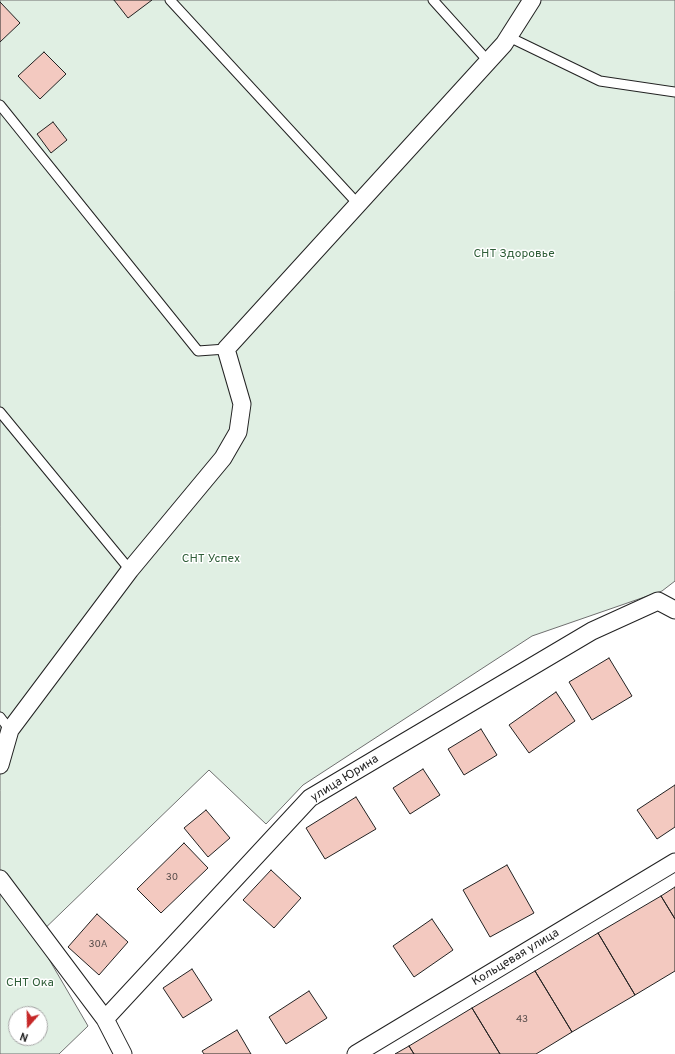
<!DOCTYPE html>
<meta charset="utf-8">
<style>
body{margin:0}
#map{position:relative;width:675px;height:1054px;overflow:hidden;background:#fff;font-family:Overpass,sans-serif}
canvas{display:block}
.north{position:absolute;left:8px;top:1006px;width:40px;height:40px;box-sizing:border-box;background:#fff;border:1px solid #a7a7a7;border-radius:50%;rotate:200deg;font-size:11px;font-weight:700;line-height:16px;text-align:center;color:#222}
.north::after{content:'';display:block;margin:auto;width:14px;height:18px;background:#c62828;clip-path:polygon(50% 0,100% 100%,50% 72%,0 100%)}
</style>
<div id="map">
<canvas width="675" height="1054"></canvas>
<div class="north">N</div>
</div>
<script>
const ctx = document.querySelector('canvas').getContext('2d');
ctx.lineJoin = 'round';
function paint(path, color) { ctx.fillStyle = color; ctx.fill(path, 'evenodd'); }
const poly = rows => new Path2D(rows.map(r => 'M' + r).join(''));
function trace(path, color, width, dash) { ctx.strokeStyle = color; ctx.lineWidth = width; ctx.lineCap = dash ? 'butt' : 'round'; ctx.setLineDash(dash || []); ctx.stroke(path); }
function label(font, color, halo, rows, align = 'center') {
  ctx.font = font + ' Overpass,sans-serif'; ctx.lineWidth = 3; ctx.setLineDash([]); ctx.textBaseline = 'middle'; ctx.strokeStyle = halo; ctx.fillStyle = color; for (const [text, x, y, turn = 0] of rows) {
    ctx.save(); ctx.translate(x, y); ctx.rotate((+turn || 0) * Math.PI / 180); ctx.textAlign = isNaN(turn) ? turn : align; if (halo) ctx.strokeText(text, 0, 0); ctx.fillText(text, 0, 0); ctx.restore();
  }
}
const green = poly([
 [0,0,675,0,675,581,662,591,532,636,303,785,266,824,209,770,36,937,88,1026,59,1054,0,1054,0,0],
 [16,1014,40,1014,40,1038,16,1038,16,1014]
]);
const building = poly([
 [114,0,152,0,128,18,114,0],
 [0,2,20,23,0,42,0,2],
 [44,52,66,74,40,99,18,76,44,52],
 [53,122,67,140,51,153,37,134,53,122],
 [609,658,632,696,592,720,569,682,609,658],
 [556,692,575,721,529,753,509,725,556,692],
 [481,729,497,755,464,775,448,749,481,729],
 [423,769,440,795,410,814,393,788,423,769],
 [675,785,675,827,657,839,637,810,675,785],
 [356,797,376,829,325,859,306,828,356,797],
 [206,810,230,838,208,857,184,828,206,810],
 [184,843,208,868,161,913,137,889,184,843],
 [507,865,534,913,490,937,463,890,507,865],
 [271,870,301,898,274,928,243,900,271,870],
 [675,887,675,919,661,896,675,887],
 [661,896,675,919,675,971,635,995,598,933,661,896],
 [97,914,128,942,99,975,68,947,97,914],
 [432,919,453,950,414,977,393,946,432,919],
 [598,933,635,995,572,1032,535,971,598,933],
 [192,969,212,1000,183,1018,163,988,192,969],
 [535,971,572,1032,536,1054,500,1054,472,1008,535,971],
 [309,991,327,1018,286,1044,269,1017,309,991],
 [472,1008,500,1054,414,1054,409,1046,472,1008],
 [237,1030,251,1054,204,1054,202,1051,237,1030],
 [409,1046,414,1054,395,1054,409,1046]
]);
const service = poly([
 [170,0,358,204],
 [433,0,488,61],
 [509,37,600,81,675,92],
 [0,105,198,351,226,349],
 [0,412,130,570],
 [0,717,10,730]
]);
const minor = poly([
 [0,765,10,730,130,570,223,458,238,432,242,404,226,349,504,44,532,0],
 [0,879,105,1019,123,1054],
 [105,1019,310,798,592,631,658,601,675,610],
 [356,1054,675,862]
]);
const numberNames = [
 ["30",172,878],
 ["30А",98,945],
 ["43",522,1020]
];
const parkNames = [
 ["СНТ Здоровье",514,255],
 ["СНТ Успех",211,560],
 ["СНТ Ока",30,984]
];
const streetNames = [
 ["улица Юрина",345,779,-32],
 ["Кольцевая улица",516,958,-31]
];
paint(green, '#e0efe3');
trace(green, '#6f6f6f', 1);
paint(building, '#f3c9c0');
trace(building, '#222', 1);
trace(service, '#222', 11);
trace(minor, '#222', 19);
trace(service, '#fff', 9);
trace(minor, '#fff', 17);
label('10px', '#564c4a', null, numberNames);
label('12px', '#2f5e38', '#fff', parkNames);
label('12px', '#222', '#fff', streetNames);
</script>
